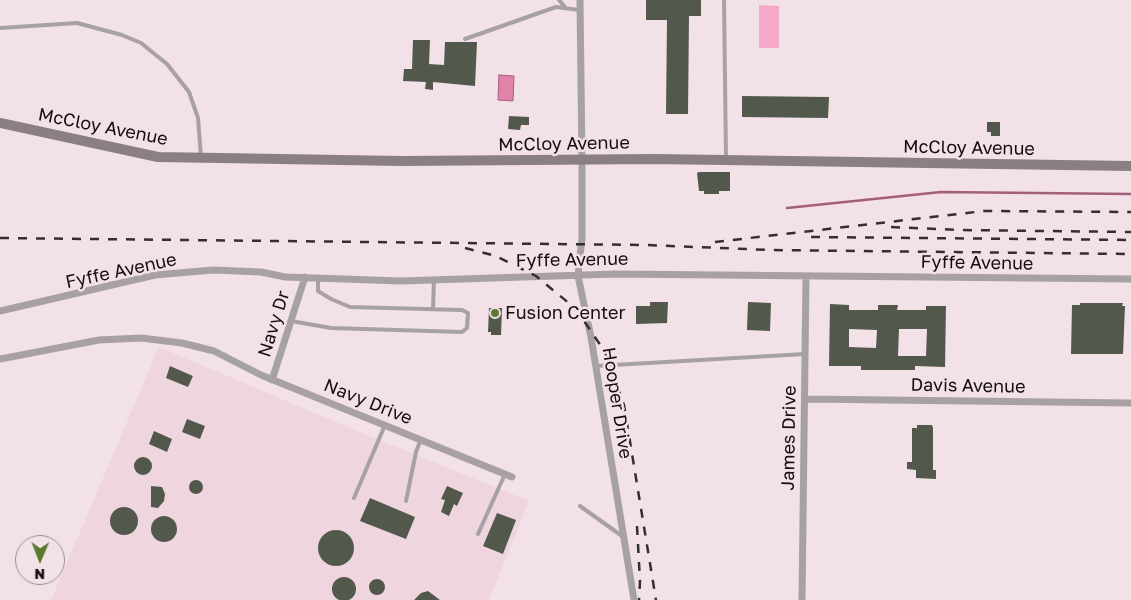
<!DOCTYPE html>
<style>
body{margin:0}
#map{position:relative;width:1131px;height:600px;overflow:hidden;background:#f2e1e7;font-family:"Golos Text",sans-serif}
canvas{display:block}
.north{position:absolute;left:15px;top:535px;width:50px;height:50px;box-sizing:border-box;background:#f2e1e7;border:1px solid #998d91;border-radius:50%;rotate:181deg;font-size:14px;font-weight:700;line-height:20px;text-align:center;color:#140e10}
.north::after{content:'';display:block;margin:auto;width:18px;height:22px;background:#5c7a2f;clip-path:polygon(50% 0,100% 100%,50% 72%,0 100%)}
</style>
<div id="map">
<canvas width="1131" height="600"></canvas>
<div class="north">N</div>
</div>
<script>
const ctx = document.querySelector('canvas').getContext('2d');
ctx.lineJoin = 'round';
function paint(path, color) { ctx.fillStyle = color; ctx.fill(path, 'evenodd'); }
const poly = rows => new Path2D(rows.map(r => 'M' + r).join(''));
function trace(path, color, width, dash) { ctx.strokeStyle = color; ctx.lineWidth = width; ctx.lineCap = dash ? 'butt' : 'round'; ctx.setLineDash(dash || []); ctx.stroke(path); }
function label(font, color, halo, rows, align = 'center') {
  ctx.font = font + ' "Golos Text",sans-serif'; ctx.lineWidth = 5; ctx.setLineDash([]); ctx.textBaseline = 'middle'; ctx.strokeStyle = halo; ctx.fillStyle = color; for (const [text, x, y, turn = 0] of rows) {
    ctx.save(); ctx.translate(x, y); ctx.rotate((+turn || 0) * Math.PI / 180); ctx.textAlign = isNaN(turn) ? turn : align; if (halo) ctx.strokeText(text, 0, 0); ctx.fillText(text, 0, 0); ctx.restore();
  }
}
const built = poly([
 [159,347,350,428,529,501,489,600,51,600]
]);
const green = poly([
 [759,5,779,6,779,48,759,48]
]);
const water = poly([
 [499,75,514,76,513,101,498,100,499,75]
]);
const stream = poly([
 [787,208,941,192,1131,194]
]);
const building = poly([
 [646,0,701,0,701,16,689,16,688,114,666,114,667,20,646,20],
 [413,40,430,40,429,64,444,65,445,42,477,42,475,86,433,82,433,90,425,89,426,82,403,81,404,69,412,69],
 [742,96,829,97,828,118,742,117],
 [509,116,529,117,529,125,521,125,520,130,508,129],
 [987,122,1000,122,1000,136,991,136,991,132,987,132],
 [699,172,730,172,730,191,719,191,719,194,704,194,704,191,699,191,697,173],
 [650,302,668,302,667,323,636,324,636,306,650,306],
 [748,302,771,303,770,331,747,330],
 [1080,303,1123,303,1122,306,1125,306,1123,354,1071,354,1072,305,1080,305],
 [830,304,849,305,849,310,878,310,878,305,898,305,897,310,926,310,926,306,946,306,945,367,915,366,915,370,861,370,861,366,829,366],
 [849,329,877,330,876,348,849,347],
 [899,329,927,329,926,356,898,356],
 [489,308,502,308,501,335,491,335,491,332,488,332],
 [170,366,193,376,188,387,166,378],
 [187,419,205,426,200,439,182,432],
 [917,425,932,425,933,428,933,470,936,470,936,479,916,478,916,470,907,469,907,462,912,462,912,428,917,428],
 [154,431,172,439,167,452,149,444],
 '134 466a9 9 0 1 1 18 0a9 9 0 1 1-18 0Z',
 '189 487a7 7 0 1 1 14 0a7 7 0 1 1-14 0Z',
 [151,486,162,487,165,494,164,501,158,508,151,507],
 [447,486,463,493,457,506,454,504,449,516,441,512,445,500,441,499],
 [370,498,415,517,406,539,360,521],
 '110 521a14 14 0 1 1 28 0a14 14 0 1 1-28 0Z',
 [497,513,516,520,503,554,483,546],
 '151 529a13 13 0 1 1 26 0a13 13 0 1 1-26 0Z',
 '318 548a18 18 0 1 1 36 0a18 18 0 1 1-36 0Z',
 '332 589a12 12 0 1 1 24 0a12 12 0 1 1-24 0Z',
 '369 587a8 8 0 1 1 16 0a8 8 0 1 1-16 0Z',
 [428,591,440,600,414,600,421,593]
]);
const lane = poly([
 [559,0,565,7],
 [724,0,726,158],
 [0,28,77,23,122,35,141,43,167,64,189,92,198,118,201,157],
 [465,39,556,7,579,10],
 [433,309,434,279],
 [291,321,331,328,462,332,467,328,468,313,462,310,350,307,331,299,318,291,318,279],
 [596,366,805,354],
 [354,498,385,425],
 [406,501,416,452,421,439],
 [580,506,622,536],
 [478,534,505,474]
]);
const street = poly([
 [580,0,582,161,582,238,578,276,591,337,634,600],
 [0,311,155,275,213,270,261,272,285,277,401,281,615,274,1131,279],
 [0,359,99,340,141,338,182,343,214,351,261,375,512,477],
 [272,380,305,277],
 [805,399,1131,403],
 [802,600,806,276]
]);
const secondary = poly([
 [0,123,158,157,402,161,655,159,1131,166]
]);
const rail = poly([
 [891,227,960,230,1131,232],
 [811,237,1131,240],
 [0,238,647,245,769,250,1131,254],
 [715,242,984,211,1131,212],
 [465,248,496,256,536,276,576,309,605,352,624,405,656,600],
 [637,526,640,581,639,600]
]);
const markers = [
 [495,313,5,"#5c7a2f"]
];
const streetNames = [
 ["McCloy Avenue",103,127,11],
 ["McCloy Avenue",564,144,-1],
 ["McCloy Avenue",969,148,1],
 ["Fyffe Avenue",572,260,-1],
 ["Fyffe Avenue",977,263,1],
 ["Fyffe Avenue",121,271,-12],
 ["Navy Dr",274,324,-73],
 ["Davis Avenue",968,386,1],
 ["Navy Drive",368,402,22],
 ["Hooper Drive",617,403,81],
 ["James Drive",789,438,-89]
];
const poiNames = [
 ["Fusion Center",505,313]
];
paint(built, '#efd5de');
paint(green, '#f5a8c8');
paint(water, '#e082aa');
trace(water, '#a35f7c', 1);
trace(stream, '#a35f7c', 2.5);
paint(building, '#52584b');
trace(lane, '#a8a1a3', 4);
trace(street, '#a8a1a3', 7);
trace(secondary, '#8a7f83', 10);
trace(rail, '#352e30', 2.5, [9, 9]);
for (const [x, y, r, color] of markers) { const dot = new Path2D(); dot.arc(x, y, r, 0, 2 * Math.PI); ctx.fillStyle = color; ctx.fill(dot); trace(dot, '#f2e1e7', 2); }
label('18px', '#140e10', '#f2e1e7', streetNames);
label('18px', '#140e10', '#f2e1e7', poiNames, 'left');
</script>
